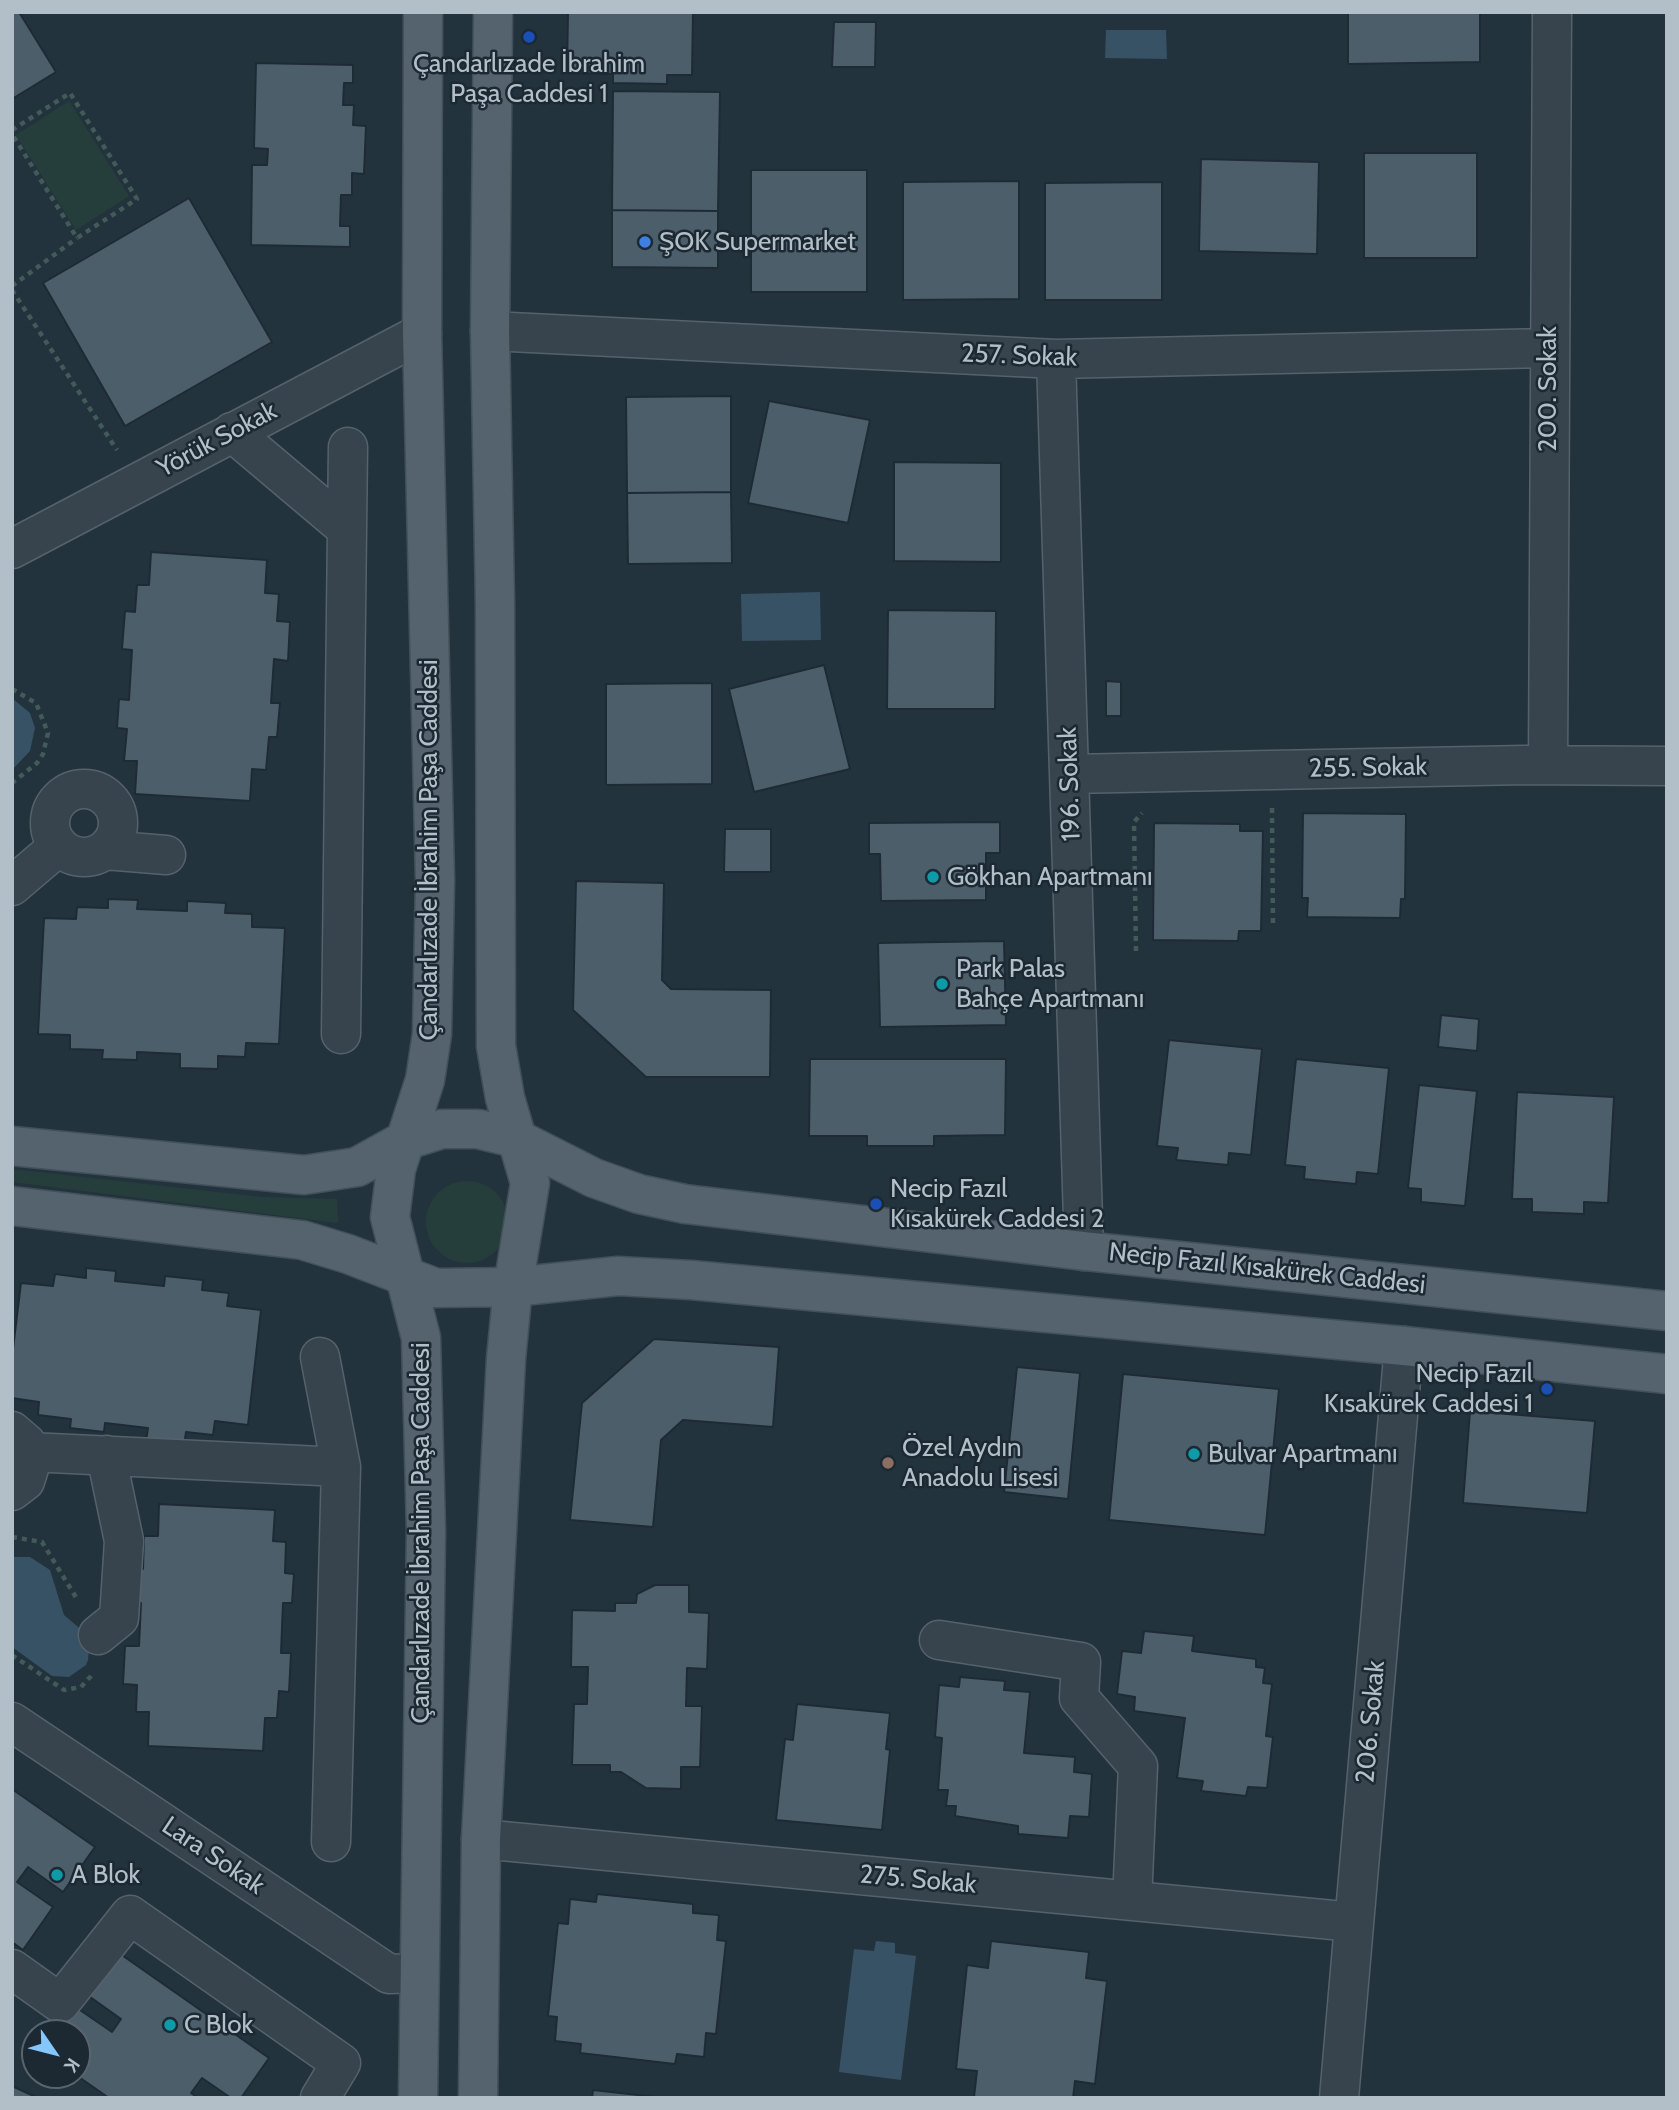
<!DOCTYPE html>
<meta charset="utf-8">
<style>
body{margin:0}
#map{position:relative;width:1679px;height:2110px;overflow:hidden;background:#23333d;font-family:Cabin,sans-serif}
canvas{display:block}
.frame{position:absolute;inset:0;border:14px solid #b2bfc8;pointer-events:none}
.north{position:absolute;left:21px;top:2019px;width:70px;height:70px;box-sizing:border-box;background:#1c2932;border:2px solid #58656e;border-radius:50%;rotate:125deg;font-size:19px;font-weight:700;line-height:28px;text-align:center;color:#b2bfc8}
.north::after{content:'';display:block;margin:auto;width:24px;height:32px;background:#85c7fa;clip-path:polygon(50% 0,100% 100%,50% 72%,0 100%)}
</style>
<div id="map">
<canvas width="1679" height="2110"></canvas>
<div class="frame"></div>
<div class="north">K</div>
</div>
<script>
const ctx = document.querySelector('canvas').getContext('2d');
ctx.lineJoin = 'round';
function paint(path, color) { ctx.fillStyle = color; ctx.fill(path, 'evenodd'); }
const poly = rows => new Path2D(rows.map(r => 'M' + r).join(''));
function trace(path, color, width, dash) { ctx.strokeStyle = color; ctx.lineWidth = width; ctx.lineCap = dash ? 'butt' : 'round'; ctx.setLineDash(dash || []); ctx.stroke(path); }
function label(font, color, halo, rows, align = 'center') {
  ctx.font = font + ' Cabin,sans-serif'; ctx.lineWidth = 5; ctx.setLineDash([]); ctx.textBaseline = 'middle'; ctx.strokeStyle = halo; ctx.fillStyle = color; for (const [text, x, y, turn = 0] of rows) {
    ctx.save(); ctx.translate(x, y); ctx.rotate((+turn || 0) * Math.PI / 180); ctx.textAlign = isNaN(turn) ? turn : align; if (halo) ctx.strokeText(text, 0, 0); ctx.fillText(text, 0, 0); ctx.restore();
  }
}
const green = poly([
 [69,101,129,196,76,230,16,135],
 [12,1169,262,1197,337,1199,338,1223,12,1182],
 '426 1222a41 41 0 1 1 82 0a41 41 0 1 1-82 0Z'
]);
const water = poly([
 [1106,30,1166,30,1167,59,1105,58],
 [820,592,821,640,742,641,741,594],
 [12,698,30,713,35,728,30,751,12,770],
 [12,1557,30,1557,50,1570,64,1615,84,1632,89,1648,88,1660,86,1665,69,1677,52,1676,12,1647],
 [876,1941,895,1943,895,1953,916,1956,901,2080,839,2072,854,1949,874,1951]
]);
const building = poly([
 [12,12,19,12,56,72,12,99,12,12],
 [568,12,693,12,692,75,667,75,667,84,613,83,613,74,567,73,568,12],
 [1348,12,1480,12,1480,62,1348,64,1348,12],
 [834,22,876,22,875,67,832,67,834,22],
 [256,63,353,65,353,83,344,83,343,105,354,105,353,125,366,126,364,174,352,173,352,195,341,195,340,226,350,226,350,247,251,245,252,165,267,165,268,149,254,148,256,63],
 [613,91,720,92,718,211,612,210,613,91],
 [1364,153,1477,153,1477,258,1364,258,1364,153],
 [1201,159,1319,162,1317,254,1199,251,1201,159],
 [751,170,867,170,867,292,751,292,751,170],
 [1019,181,1019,299,903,300,903,182,1019,181],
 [1162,182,1162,300,1045,300,1045,183,1162,182],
 [189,198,272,342,125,426,43,283,189,198],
 [612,210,718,211,718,268,612,267,612,210],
 [731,396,731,492,627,493,626,397,731,396],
 [769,401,870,420,848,523,748,503,769,401],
 [894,462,1001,463,1001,562,894,561,894,462],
 [731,492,732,563,628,564,627,493,731,492],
 [151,552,267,560,265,593,279,594,277,621,290,622,288,661,274,659,271,703,280,703,277,737,269,737,266,770,252,769,250,801,135,794,137,761,124,761,127,729,117,728,119,699,129,700,132,650,122,649,125,611,135,612,137,585,149,585,151,552],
 [888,610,996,611,995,709,887,709,888,610],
 [824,665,850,769,754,792,729,689,824,665],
 [1106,681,1121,682,1121,716,1106,716,1106,681],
 [712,683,712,784,606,785,606,684,712,683],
 [1303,813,1406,814,1405,899,1401,899,1400,918,1307,917,1308,898,1302,898,1303,813],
 [1000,822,1000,853,986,853,986,900,881,901,880,854,869,854,869,823,1000,822],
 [1154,823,1240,824,1240,831,1263,831,1261,931,1239,931,1238,941,1153,940,1154,823],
 [725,829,771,829,771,872,724,872,725,829],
 [576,881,664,883,662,980,671,989,771,990,770,1077,646,1077,573,1010,576,881],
 [108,899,138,900,137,909,187,911,187,901,226,903,225,913,252,914,252,927,285,928,279,1044,246,1043,245,1057,218,1056,218,1069,180,1068,180,1054,137,1052,137,1060,102,1059,103,1050,70,1049,70,1035,38,1034,44,918,76,919,77,907,108,908,108,899],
 [1004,941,1006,1025,880,1027,878,943,1004,941],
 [1441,1015,1479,1019,1477,1051,1438,1047,1441,1015],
 [1169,1040,1262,1049,1251,1155,1229,1153,1228,1165,1176,1160,1178,1148,1157,1146,1169,1040],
 [810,1059,1006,1059,1005,1135,934,1136,934,1146,867,1146,867,1136,809,1136,810,1059],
 [1296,1059,1389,1068,1378,1174,1357,1172,1356,1184,1304,1179,1305,1167,1285,1165,1296,1059],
 [1419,1085,1477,1091,1465,1206,1421,1202,1421,1189,1408,1188,1419,1085],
 [1517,1092,1614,1097,1608,1203,1584,1202,1584,1214,1532,1212,1532,1199,1512,1199,1517,1092],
 [86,1268,116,1271,115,1281,164,1286,165,1276,203,1280,202,1290,229,1293,227,1306,261,1310,248,1425,215,1421,213,1435,186,1432,184,1446,146,1441,148,1428,105,1423,104,1432,70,1428,71,1419,38,1415,39,1402,12,1398,12,1357,21,1283,53,1286,55,1274,86,1278,86,1268],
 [654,1339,779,1347,773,1427,683,1420,661,1440,653,1527,570,1520,582,1403,654,1339],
 [1017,1367,1080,1373,1068,1499,1004,1492,1017,1367],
 [1123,1374,1279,1389,1265,1535,1109,1520,1123,1374],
 [1470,1411,1595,1421,1587,1513,1463,1503,1470,1411],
 [159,1504,275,1510,273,1541,286,1542,285,1573,294,1574,292,1603,283,1603,281,1653,291,1653,289,1692,279,1691,277,1718,265,1718,263,1751,148,1746,149,1712,136,1712,137,1685,123,1684,125,1646,139,1646,141,1603,132,1603,134,1569,143,1569,144,1536,158,1536,159,1504],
 [655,1585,689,1585,689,1612,709,1613,707,1669,687,1668,686,1706,702,1706,700,1767,681,1767,681,1789,646,1788,621,1772,610,1772,610,1765,572,1765,574,1704,587,1704,588,1667,571,1667,572,1610,615,1611,615,1603,636,1603,637,1594,655,1585],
 [1144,1631,1194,1636,1192,1651,1256,1659,1256,1667,1265,1668,1263,1683,1272,1684,1266,1736,1273,1737,1267,1788,1248,1787,1246,1796,1201,1791,1203,1781,1177,1778,1185,1718,1134,1711,1135,1697,1117,1694,1122,1651,1141,1653,1144,1631],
 [960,1677,1005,1681,1004,1690,1030,1692,1024,1753,1075,1757,1074,1772,1092,1774,1089,1817,1070,1816,1068,1838,1018,1834,1018,1826,955,1816,956,1806,946,1806,948,1790,938,1790,942,1738,935,1737,939,1685,959,1687,960,1677],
 [797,1704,890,1713,886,1749,890,1750,882,1830,776,1820,785,1739,793,1740,797,1704],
 [12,1789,95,1847,63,1892,28,1867,17,1882,53,1907,23,1950,12,1942,12,1789],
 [597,1894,693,1904,693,1913,719,1915,717,1940,726,1941,716,2034,706,2033,704,2057,677,2054,675,2064,580,2053,581,2044,555,2041,557,2017,548,2016,558,1923,568,1924,570,1899,596,1902,597,1894],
 [991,1941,1089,1952,1086,1978,1107,1981,1095,2084,1075,2081,1073,2098,974,2097,977,2071,956,2069,967,1965,988,1968,991,1941],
 [116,1951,269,2058,241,2098,231,2098,202,2078,191,2093,198,2098,109,2098,76,2075,77,2033,59,2033,77,2008,112,2032,121,2019,86,1994,116,1951],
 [12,2086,38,2098,12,2098,12,2086],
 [593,2090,665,2098,592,2098,593,2090]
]);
const path = poly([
 [12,130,70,93,137,199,77,238,12,134],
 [12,286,77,238],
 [12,290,117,450],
 [12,689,36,703,48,733,43,754,37,763,12,783],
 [1272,808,1273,926],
 [1136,951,1134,822,1142,813],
 [12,1537,42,1542,77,1599],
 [12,1655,64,1690,81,1687,92,1675]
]);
const minor = poly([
 [490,331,1056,359,1548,348],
 [1056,359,1084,1251],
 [232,432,347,529,341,1034],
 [347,529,348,447],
 [12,549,422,333],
 [1548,765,1552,12],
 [1069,774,1525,765,1667,766],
 '50 823a34 34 0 1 1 68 0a34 34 0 1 1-68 0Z',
 [105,850,166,855],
 [12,886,59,846],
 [320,1357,341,1467,331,1842],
 [12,1431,26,1443,31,1462,25,1481,12,1491],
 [30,1452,341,1467],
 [98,1635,119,1618,124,1541,106,1455],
 [939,1640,1081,1662,1079,1698,1138,1766,1132,1901],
 [12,1722,389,1974,419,1973],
 [481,1839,1354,1922],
 [12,1969,60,2003,130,1915,341,2063,320,2098],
 [1339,2098,1404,1346]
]);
const major = poly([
 [12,1146,304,1175,357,1167,404,1141,442,1129,478,1129,515,1138,594,1178,639,1194,685,1204,1084,1251,1667,1311],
 [12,1206,302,1240,348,1254,436,1288,513,1287,618,1276,691,1280,1404,1346,1667,1374],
 [418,2098,426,1531,421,1338,390,1217,396,1169,425,1080,432,1034,435,880,422,333,423,12],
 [478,2098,481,1839,506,1359,513,1287,530,1183,505,1098,496,1046,495,604,490,331,493,12]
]);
const markers = [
 [529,37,7,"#1a4fb4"],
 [645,242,7,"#3f7fe0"],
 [933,877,7,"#0f9aa8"],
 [942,984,7,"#0f9aa8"],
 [876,1204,7,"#1a4fb4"],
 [1547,1389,7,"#1a4fb4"],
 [1194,1454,7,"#0f9aa8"],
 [888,1463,7,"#8d6e63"],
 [57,1875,7,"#0f9aa8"],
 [170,2025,7,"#0f9aa8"]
];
const poiNames = [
 ["Çandarlızade İbrahim",529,64,"center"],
 ["Paşa Caddesi 1",529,94,"center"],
 ["ŞOK Supermarket",659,242],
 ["Gökhan Apartmanı",947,877],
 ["Park Palas",956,969],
 ["Bahçe Apartmanı",956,999],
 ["Necip Fazıl",890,1189],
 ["Kısakürek Caddesi 2",890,1219],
 ["Necip Fazıl",1533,1374,"right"],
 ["Kısakürek Caddesi 1",1533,1404,"right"],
 ["Özel Aydın",902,1448],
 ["Anadolu Lisesi",902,1478],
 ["Bulvar Apartmanı",1208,1454],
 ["A Blok",71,1875],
 ["C Blok",184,2025]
];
const streetNames = [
 ["257. Sokak",1019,356,2],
 ["200. Sokak",1548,389,-90],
 ["Yörük Sokak",217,440,-28],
 ["255. Sokak",1368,768,-1],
 ["196. Sokak",1070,784,-92],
 ["Çandarlızade İbrahim Paşa Caddesi",429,850,-90],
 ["Necip Fazıl Kısakürek Caddesi",1267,1269,6],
 ["Çandarlızade İbrahim Paşa Caddesi",421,1533,-90],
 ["206. Sokak",1371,1722,-85],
 ["Lara Sokak",213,1856,34],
 ["275. Sokak",918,1880,5]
];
paint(green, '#253e3c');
paint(water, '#365264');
paint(building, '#4d5e6b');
trace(building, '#1e2b34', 2);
trace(minor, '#55626b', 41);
trace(major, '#435059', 41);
trace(path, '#425a58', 4.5, [5, 5]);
trace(minor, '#37444d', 38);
trace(major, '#54636d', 38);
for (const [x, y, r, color] of markers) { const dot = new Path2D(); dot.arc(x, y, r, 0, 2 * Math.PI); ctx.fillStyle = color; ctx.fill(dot); trace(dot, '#1c2932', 2.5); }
label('26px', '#b2bfc8', '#1c2932', poiNames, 'left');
label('26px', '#b2bfc8', '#1c2932', streetNames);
</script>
